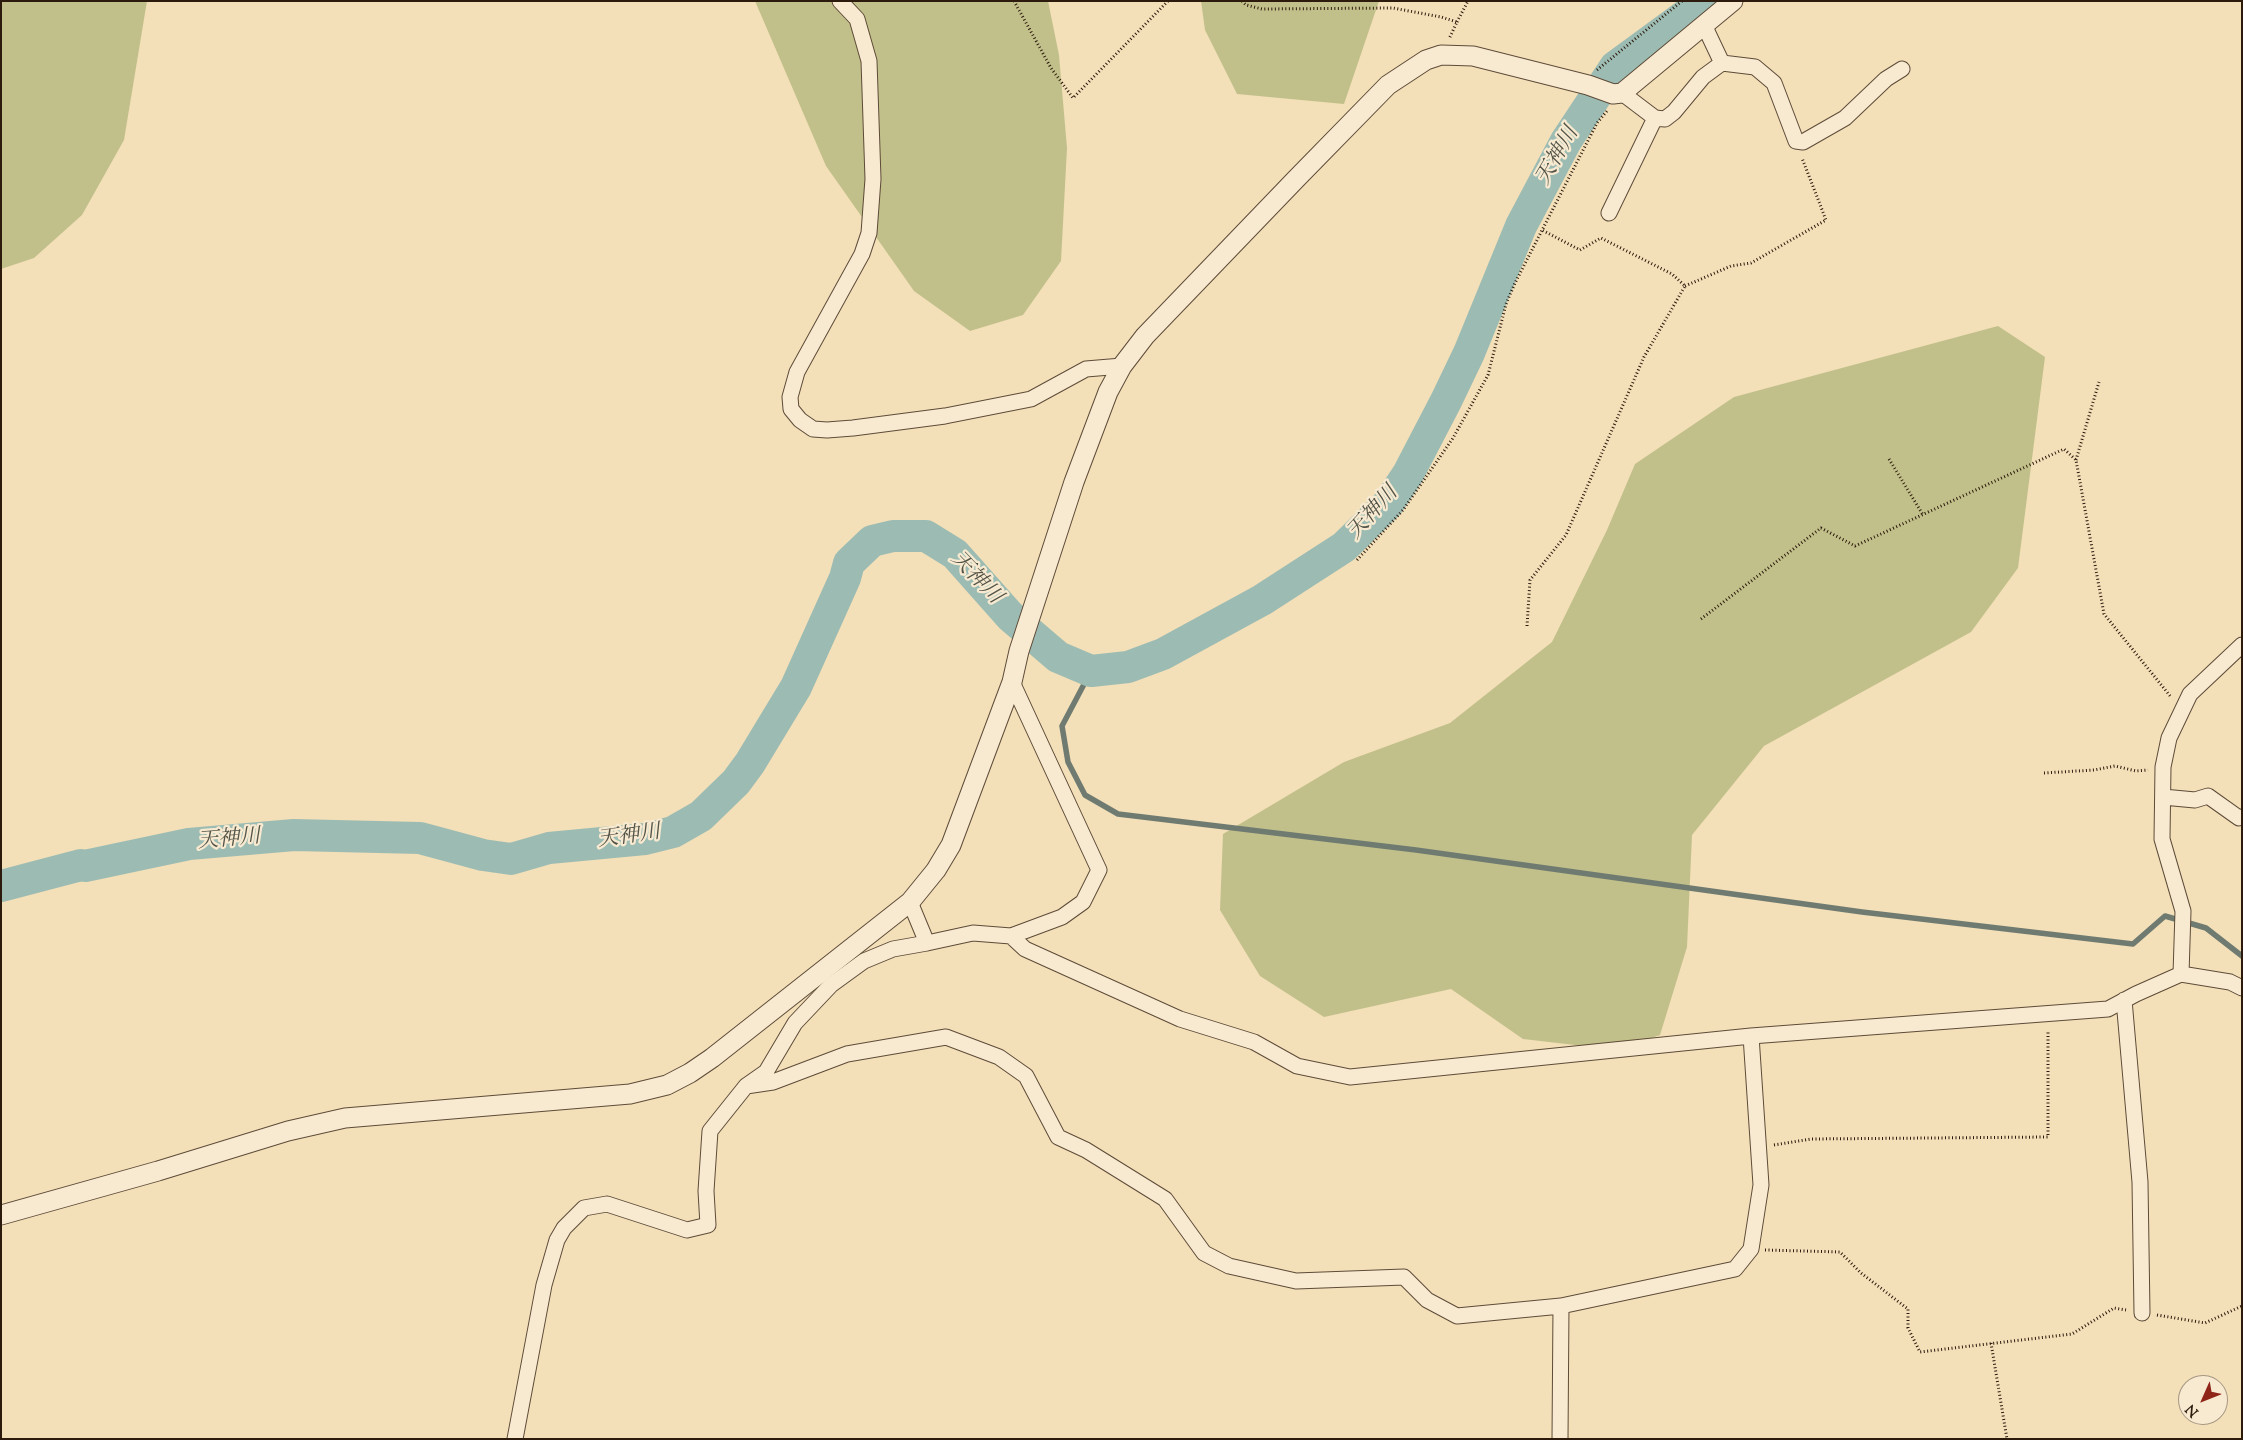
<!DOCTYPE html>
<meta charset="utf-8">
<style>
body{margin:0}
#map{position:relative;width:2243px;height:1440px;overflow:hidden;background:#f3dfb8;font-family:"Sorts Mill Goudy",serif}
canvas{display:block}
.frame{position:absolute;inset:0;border:2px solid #2c1a0d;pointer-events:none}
.north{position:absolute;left:2178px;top:1375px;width:50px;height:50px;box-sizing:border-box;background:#f7ead1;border:1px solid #a69783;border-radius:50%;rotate:226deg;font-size:14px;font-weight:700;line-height:20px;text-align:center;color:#2c1a0d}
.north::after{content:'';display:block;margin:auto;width:18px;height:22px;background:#8f2418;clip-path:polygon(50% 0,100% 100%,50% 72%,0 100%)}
</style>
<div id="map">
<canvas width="2243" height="1440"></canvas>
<div class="frame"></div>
<div class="north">N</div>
</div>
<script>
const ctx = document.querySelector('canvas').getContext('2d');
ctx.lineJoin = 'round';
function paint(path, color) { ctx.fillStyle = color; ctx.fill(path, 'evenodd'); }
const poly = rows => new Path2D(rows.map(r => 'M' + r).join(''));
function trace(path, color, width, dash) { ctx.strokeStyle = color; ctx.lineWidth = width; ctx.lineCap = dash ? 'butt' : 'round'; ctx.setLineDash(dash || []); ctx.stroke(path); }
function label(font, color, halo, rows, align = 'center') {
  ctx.font = font + ' "Sorts Mill Goudy","Noto Serif JP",serif'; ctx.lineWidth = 4.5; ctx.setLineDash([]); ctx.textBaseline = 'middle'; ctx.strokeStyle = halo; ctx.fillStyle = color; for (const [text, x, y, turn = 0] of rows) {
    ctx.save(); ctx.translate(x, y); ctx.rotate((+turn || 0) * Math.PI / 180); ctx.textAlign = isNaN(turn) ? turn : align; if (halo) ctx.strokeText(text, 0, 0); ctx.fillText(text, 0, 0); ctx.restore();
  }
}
const green = poly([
 [1,1,147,1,124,140,82,215,34,258,1,269],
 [755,1,1048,1,1059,55,1067,148,1061,261,1023,315,970,331,914,291,826,166],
 [1201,1,1379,1,1344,104,1237,94,1205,30],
 [1998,326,2045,357,2018,568,1971,632,1764,746,1692,835,1687,947,1660,1035,1618,1050,1523,1039,1451,989,1324,1017,1260,976,1220,910,1223,834,1344,762,1450,723,1552,642,1607,530,1635,464,1734,397]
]);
const stream = poly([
 [1091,671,1062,726,1068,762,1085,795,1118,814,1416,850,1862,912,2133,944,2165,916,2206,928,2242,956]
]);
const river = poly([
 [1,886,81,865,85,866,189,844,294,835,420,838,483,855,511,859,549,848,645,839,673,832,701,816,736,782,750,763,796,687,845,578,849,563,872,541,893,536,926,536,955,554,1010,616,1058,657,1091,671,1128,667,1163,654,1262,600,1344,547,1388,504,1408,474,1446,401,1469,353,1521,226,1566,141,1615,67,1705,1]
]);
const path = poly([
 [1014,1,1051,68,1073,98,1168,1],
 [1242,1,1246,5,1262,9,1393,8,1441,17,1457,22,1449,39],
 [1457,22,1468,1],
 [1597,70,1682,1],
 [1685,286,1731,266,1751,263,1826,220,1802,158],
 [1889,459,1923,515],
 [2076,460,2099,382],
 [1357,560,1403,510,1453,438,1488,375,1506,304,1515,283,1597,123,1607,111],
 [1701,619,1821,528,1855,546,2064,449,2076,460,2104,614,2171,697],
 [1527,626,1530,580,1566,535,1644,357,1685,286,1672,274,1601,238,1580,250,1542,230],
 [2044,773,2094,770,2115,766,2136,771,2148,770],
 [1774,1145,1811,1139,2048,1137,2048,1030],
 [1765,1250,1840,1252,1861,1273,1908,1309,1908,1328,1920,1352,2072,1334,2114,1308,2126,1310],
 [2157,1315,2205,1323,2242,1306],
 [1991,1343,2007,1439]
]);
const minor = poly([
 [840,1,857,19,869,61,873,179,869,233,862,254,797,372,790,397,791,409,800,420,813,429,827,430,853,428,945,416,1031,399,1086,369,1122,366],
 [1704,25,1722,63,1755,67,1774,83,1796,141,1803,142,1845,118,1886,79,1902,69],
 [1622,93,1655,118,1665,119,1674,112,1703,77,1722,63],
 [1609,213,1655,118],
 [2163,797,2195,800,2208,796,2239,818,2242,817],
 [910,902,927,943,973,933,1011,936,1062,917,1083,902,1099,870,1012,682],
 [1011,936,1025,949,1180,1019,1254,1042,1297,1066,1350,1077,1751,1036,2108,1009,2136,994,2181,974,2230,982,2242,988],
 [2181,974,2183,911,2162,839,2163,767,2169,738,2190,694,2242,645],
 [2124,1000,2140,1182,2142,1313],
 [746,1086,773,1082,847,1054,946,1037,999,1057,1026,1076,1058,1137,1086,1150,1165,1199,1204,1253,1229,1266,1296,1281,1404,1277,1427,1300,1457,1316,1561,1306],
 [515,1439,544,1285,557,1240,564,1228,584,1208,607,1204,687,1230,708,1225,706,1191,710,1131,746,1086,766,1072,795,1023,831,985,864,961,893,949,927,943],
 [1560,1439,1561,1306,1735,1269,1751,1249,1761,1185,1751,1036]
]);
const tertiary = poly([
 [1,1215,158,1171,288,1131,345,1118,630,1094,667,1085,690,1073,712,1058,910,902,936,870,951,845,1012,682,1019,651,1074,482,1108,392,1122,366,1145,336,1297,178,1388,85,1426,60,1441,55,1473,56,1588,85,1613,94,1622,93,1733,1]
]);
const waterNames = [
 ["天神川",1559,157,-60],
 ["天神川",1374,514,-48],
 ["天神川",975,579,46],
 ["天神川",629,838,-8],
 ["天神川",229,841,-5]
];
paint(green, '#c2c08a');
trace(stream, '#6f7b71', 5.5);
trace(river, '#9cbcb3', 32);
trace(minor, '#5e4b38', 17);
trace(tertiary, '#5e4b38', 21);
trace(path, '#2c1a0d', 3, [1, 2.5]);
trace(minor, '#f7ead1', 15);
trace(tertiary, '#f7ead1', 19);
label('italic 21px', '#535347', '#f7ead1', waterNames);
</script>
